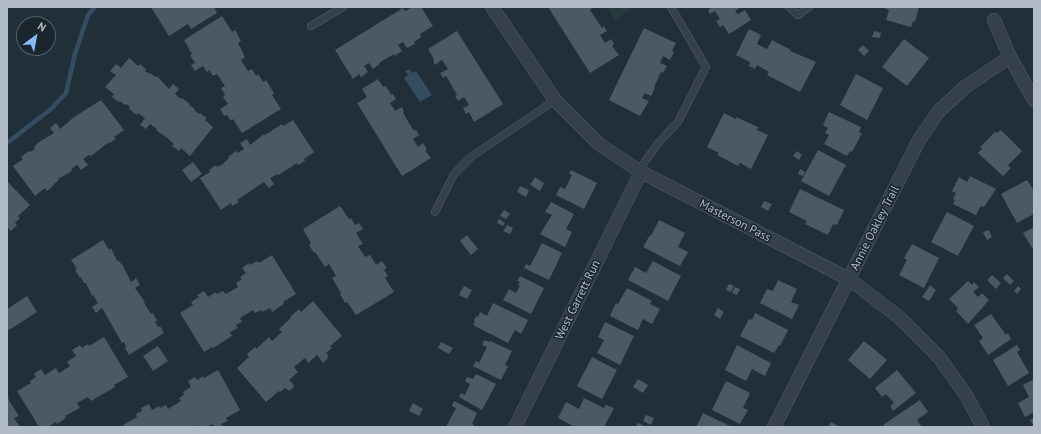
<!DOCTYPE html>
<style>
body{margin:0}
#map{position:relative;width:1041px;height:434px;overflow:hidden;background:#212f39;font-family:"PT Sans",sans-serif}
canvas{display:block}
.frame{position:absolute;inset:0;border:8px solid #b0bbc6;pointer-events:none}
.north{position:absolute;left:16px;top:16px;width:40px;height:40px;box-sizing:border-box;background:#1a252e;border:1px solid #56616b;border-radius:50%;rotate:32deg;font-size:11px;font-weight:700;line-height:16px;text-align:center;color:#b0bbc6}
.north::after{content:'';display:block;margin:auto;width:14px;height:18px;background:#83bef7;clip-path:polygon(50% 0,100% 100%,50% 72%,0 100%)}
</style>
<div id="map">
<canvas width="1041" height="434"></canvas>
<div class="frame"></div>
<div class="north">N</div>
</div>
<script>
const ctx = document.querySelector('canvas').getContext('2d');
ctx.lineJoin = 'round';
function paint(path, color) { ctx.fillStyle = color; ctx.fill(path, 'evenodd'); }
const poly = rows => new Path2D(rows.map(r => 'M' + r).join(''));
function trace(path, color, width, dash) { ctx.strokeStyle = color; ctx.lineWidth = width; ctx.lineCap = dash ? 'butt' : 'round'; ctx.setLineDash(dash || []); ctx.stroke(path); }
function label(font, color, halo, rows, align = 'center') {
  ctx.font = font + ' "PT Sans",sans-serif'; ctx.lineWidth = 3; ctx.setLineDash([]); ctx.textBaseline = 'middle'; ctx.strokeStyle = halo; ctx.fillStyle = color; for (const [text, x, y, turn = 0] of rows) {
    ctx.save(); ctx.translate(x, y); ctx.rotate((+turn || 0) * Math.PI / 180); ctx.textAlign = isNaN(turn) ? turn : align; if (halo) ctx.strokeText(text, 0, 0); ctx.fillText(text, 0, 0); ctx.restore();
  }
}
const green = poly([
 [607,7,630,7,631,9,615,20]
]);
const water = poly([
 [410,69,412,73,416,71,432,95,420,102,404,78,408,75,405,71]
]);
const stream = poly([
 [7,143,51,109,66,93,75,54,88,15,95,7]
]);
const building = poly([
 [151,7,214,7,217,13,191,29,188,24,169,36],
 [413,7,421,7,433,26,420,34,421,37,414,42,415,44,407,48,403,42,398,45,402,51,395,56,394,54,379,63,380,64,373,69,369,63,364,66,368,72,361,77,359,74,353,79,335,50,403,8,405,11],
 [548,7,591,7,592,8,590,10,602,28,604,26,607,31,600,35,605,43,611,39,614,44,612,46,619,55,590,73],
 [711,7,741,7,735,11,738,14,745,10,751,20,729,34,723,25,720,27,716,21,720,19,715,11,710,14,708,10,711,8],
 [886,7,919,7,915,22,913,21,911,27,886,20,889,10,885,9],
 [222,16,232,32,235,30,241,41,238,43,245,57,241,60,248,71,252,69,256,76,258,74,263,82,266,80,274,93,272,95,281,109,242,133,233,119,231,121,227,115,224,116,220,109,228,104,223,97,225,95,221,88,225,86,217,74,213,76,209,70,207,72,203,66,195,71,191,65,195,63,190,55,192,54,184,40],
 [644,28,676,43,672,51,674,52,670,60,663,56,660,63,667,66,663,73,661,72,654,87,655,88,651,96,645,93,642,98,649,101,640,116,609,100],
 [749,29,761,35,757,44,767,49,772,40,791,50,790,51,816,62,800,92,767,75,769,72,757,65,755,69,749,66,750,62,736,55],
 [457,31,503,104,474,122,469,112,466,114,463,108,469,105,464,97,458,101,455,96,457,95,446,76,443,78,440,73,448,69,442,60,435,65,433,60,434,59,428,49],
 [874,31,881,33,880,38,872,37],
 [904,39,929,58,907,86,882,67],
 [863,45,869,51,864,56,858,50],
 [129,58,138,66,140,64,146,69,145,71,149,74,150,73,156,77,157,76,169,89,173,84,179,89,175,94,181,99,182,98,190,104,189,105,195,109,194,110,199,114,200,113,207,118,205,120,213,127,190,156,181,148,179,151,172,146,174,144,169,140,170,140,156,130,157,129,150,124,146,129,140,125,145,118,138,113,137,115,129,109,130,107,126,104,125,105,120,101,119,102,112,97,114,94,105,87,116,75,110,71,116,64,121,68],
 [856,74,883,88,867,120,840,105],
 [378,79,383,87,386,86,391,95,393,94,396,99,390,103,395,111,402,107,404,112,403,113,414,131,416,130,419,135,413,139,418,147,423,143,427,149,425,150,431,158,402,176,357,103,367,97,362,89],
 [101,100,124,130,114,137,116,139,110,143,109,142,91,156,89,155,83,159,88,165,81,170,77,165,71,169,72,171,58,179,59,180,53,185,53,186,47,191,45,188,35,196,13,166,23,159,21,157,29,151,30,152,35,149,34,147,39,142,54,133,50,128,56,123,60,129,74,117],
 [829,112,861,127,859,132,862,133,852,152,850,151,847,156,824,144,829,135,825,133,828,128,823,125],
 [724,113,736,119,736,117,758,127,757,130,768,135,751,169,740,163,738,166,717,155,719,153,707,147],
 [293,120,314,152,304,159,305,161,298,165,297,163,279,175,278,174,270,178,274,184,269,188,264,182,237,200,239,202,232,206,231,203,221,210,200,178,210,172,209,170,216,165,217,167,223,164,229,158,228,157,236,151,238,153,244,149,240,143,247,139,250,145,264,134,265,135,282,124,283,126],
 [1001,130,1022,151,1008,165,1011,168,1003,176,978,153,982,149,980,147,995,132,997,133],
 [818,150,846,165,829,196,801,181],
 [797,151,802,155,799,160,793,156],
 [193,162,202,174,191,182,182,170],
 [800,169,805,172,803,176,798,174],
 [571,170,597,183,584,209,556,195,560,187,565,189,572,175,569,174],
 [970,176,996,189,984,207,981,206,976,215,953,204,955,200,953,199,956,193,952,191,959,177,967,182],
 [535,177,544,183,540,191,530,185],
 [1027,180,1034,191,1034,214,1017,223,1001,194],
 [7,181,30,205,18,216,20,218,15,223,17,225,11,231,7,227],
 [520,186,529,190,526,197,517,192],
 [800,189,844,210,837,225,833,224,828,235,805,224,807,221,789,212],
 [764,201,772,204,768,211,761,207],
 [551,202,574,214,566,229,572,232,565,247,540,234,552,215,545,212],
 [340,206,349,219,351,218,355,225,359,223,363,229,356,233,363,244,358,246,365,257,370,255,376,265,382,261,387,268,384,270,388,276,385,278,394,292,356,315,347,302,345,303,340,294,341,293,332,278,336,276,329,264,325,267,315,252,314,253,309,245,311,243,303,229],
 [504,210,510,214,506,219,500,216],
 [947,212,974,226,958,256,931,242],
 [499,219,505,223,503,226,497,223],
 [659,220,685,233,678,247,688,252,680,266,643,247,650,235,651,236],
 [507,225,513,228,510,234,503,231],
 [1034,227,1034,251,1023,233],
 [989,230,992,237,987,240,983,232],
 [467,235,478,249,471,255,460,241],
 [103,240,109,250,111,248,117,261,118,260,123,266,131,282,136,278,140,285,135,288,145,302,144,303,151,314,153,313,157,321,155,322,158,327,160,326,164,333,129,355,125,348,126,347,124,342,122,343,102,308,96,313,92,307,98,303,93,295,92,296,86,283,84,283,81,277,80,278,75,270,77,269,71,260],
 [542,243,562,253,549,280,524,268,526,264,530,266],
 [912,244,939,258,924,288,899,275,907,260,904,258],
 [272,255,296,294,283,302,284,304,272,312,270,308,262,312,261,310,255,313,253,310,240,318,242,322,236,325,238,328,230,332,232,336,213,348,212,347,204,352,180,313,193,305,191,302,199,297,197,295,204,291,208,297,216,292,217,294,223,291,226,294,238,287,236,283,242,279,240,277,246,273,242,268,249,263,250,265,257,261,259,263],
 [653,261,681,276,668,301,628,280,635,267,646,273],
 [1007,274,1014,281,1010,285,1003,278],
 [992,275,1001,283,996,289,987,280],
 [520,276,544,288,531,314,503,300,509,289,516,293,520,286,518,285,520,282,517,281],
 [778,280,797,289,791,302,799,305,792,319,760,303,767,289,773,291],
 [968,281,972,285,974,282,979,287,973,292,978,297,982,293,989,300,968,324,956,311,958,308,949,299],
 [729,284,734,286,731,292,726,290],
 [930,285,936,290,929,301,922,297],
 [464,286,472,290,467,299,459,295],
 [1018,286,1021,289,1017,294,1014,291],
 [735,287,740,289,737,295,732,293],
 [627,288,652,301,650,304,660,309,652,324,643,319,638,330,610,316,616,303,618,304],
 [27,296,37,312,9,330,7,327,7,309],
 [313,301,342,336,330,346,332,348,326,353,329,356,327,357,328,358,323,363,317,355,308,363,305,358,294,367,298,372,289,380,294,385,293,388,289,391,285,388,280,392,279,391,266,402,237,368,249,357,247,354,255,347,256,349,269,337,272,341,282,332,279,329,291,318,290,317,299,309,301,312],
 [493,303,528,320,521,334,515,330,508,343,473,325,475,321,474,321,476,316,478,317,480,312,487,316],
 [718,308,724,312,720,319,714,315],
 [755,313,788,330,780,346,779,345,774,353,740,336,749,319,752,320],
 [991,314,1006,335,1008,333,1011,339,988,355,979,341,983,338,974,325],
 [605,322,634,336,620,365,597,353,604,340,598,337],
 [104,337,128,377,114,385,115,387,91,401,88,397,77,403,80,408,65,416,66,418,57,424,56,422,48,427,39,427,17,391,31,383,30,381,36,377,34,374,41,369,45,375,56,368,59,373,70,366,67,362,76,356,72,350,80,345,82,348,88,344,89,346],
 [484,340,489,342,490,341,512,351,505,365,508,366,501,380,473,366,476,361,479,363,487,347,482,345],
 [864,341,887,360,870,379,848,360],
 [441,342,453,348,449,354,438,348],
 [737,345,771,363,765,376,752,369,746,381,725,370],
 [1017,345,1020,350,1017,352,1029,373,1008,386,993,360],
 [158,346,168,361,153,371,143,356],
 [592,357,617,370,602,399,577,386],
 [218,370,240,410,226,418,228,421,221,424,223,426,214,427,212,424,208,427,196,427,195,425,192,427,124,427,123,425,137,417,136,414,142,411,141,408,149,404,152,410,159,406,160,408,166,405,168,409,181,401,179,398,184,395,183,392,191,387,188,381,195,377,197,380,203,376,204,378],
 [897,370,916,393,893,411,890,406,894,403,886,394,882,397,875,388],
 [476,374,496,384,482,410,459,397,461,393,465,395,470,384,465,381,467,377,473,379],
 [638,379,648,385,643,393,633,387],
 [1034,379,1034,412,1025,417,1018,403,1029,397,1023,385],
 [726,381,750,393,743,408,748,410,740,424,712,410],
 [7,395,9,398,8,399,19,416,14,418,20,427,7,427],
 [584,398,604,408,606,405,614,408,604,427,575,427,558,418,566,402,579,409],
 [920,400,928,412,917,420,922,427,885,427,883,425],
 [454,401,477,413,472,424,474,425,473,427,446,427,456,408,452,406],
 [413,403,423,409,419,416,409,411],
 [703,413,732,427,696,427],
 [646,415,654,418,651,425,643,421],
 [1034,418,1034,427,1030,420],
 [831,422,840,427,828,427],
 [638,423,647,427,635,427]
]);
const lane = poly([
 [789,7,798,15,809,7],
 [311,26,343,7],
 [638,171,659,142,678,122,706,67,671,7],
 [435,212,454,174,471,157,555,100]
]);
const street = poly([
 [492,7,555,100,599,144,641,172,849,279,900,318,939,357,966,395,983,427],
 [994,20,1010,57,1034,100],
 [515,427,641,172],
 [774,427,919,140,939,111,965,87,1010,57]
]);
const streetNames = [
 ["Masterson Pass",735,221,27],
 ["Annie Oakley Trail",875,228,-63],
 ["West Garrett Run",578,300,-64]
];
paint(green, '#243c3b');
paint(water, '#354d61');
trace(stream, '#354d61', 4.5);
paint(building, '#4a5965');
trace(lane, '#535e67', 8);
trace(street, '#535e67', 14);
trace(lane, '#35404a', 7);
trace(street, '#35404a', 13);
label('12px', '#b0bbc6', '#1a252e', streetNames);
</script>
